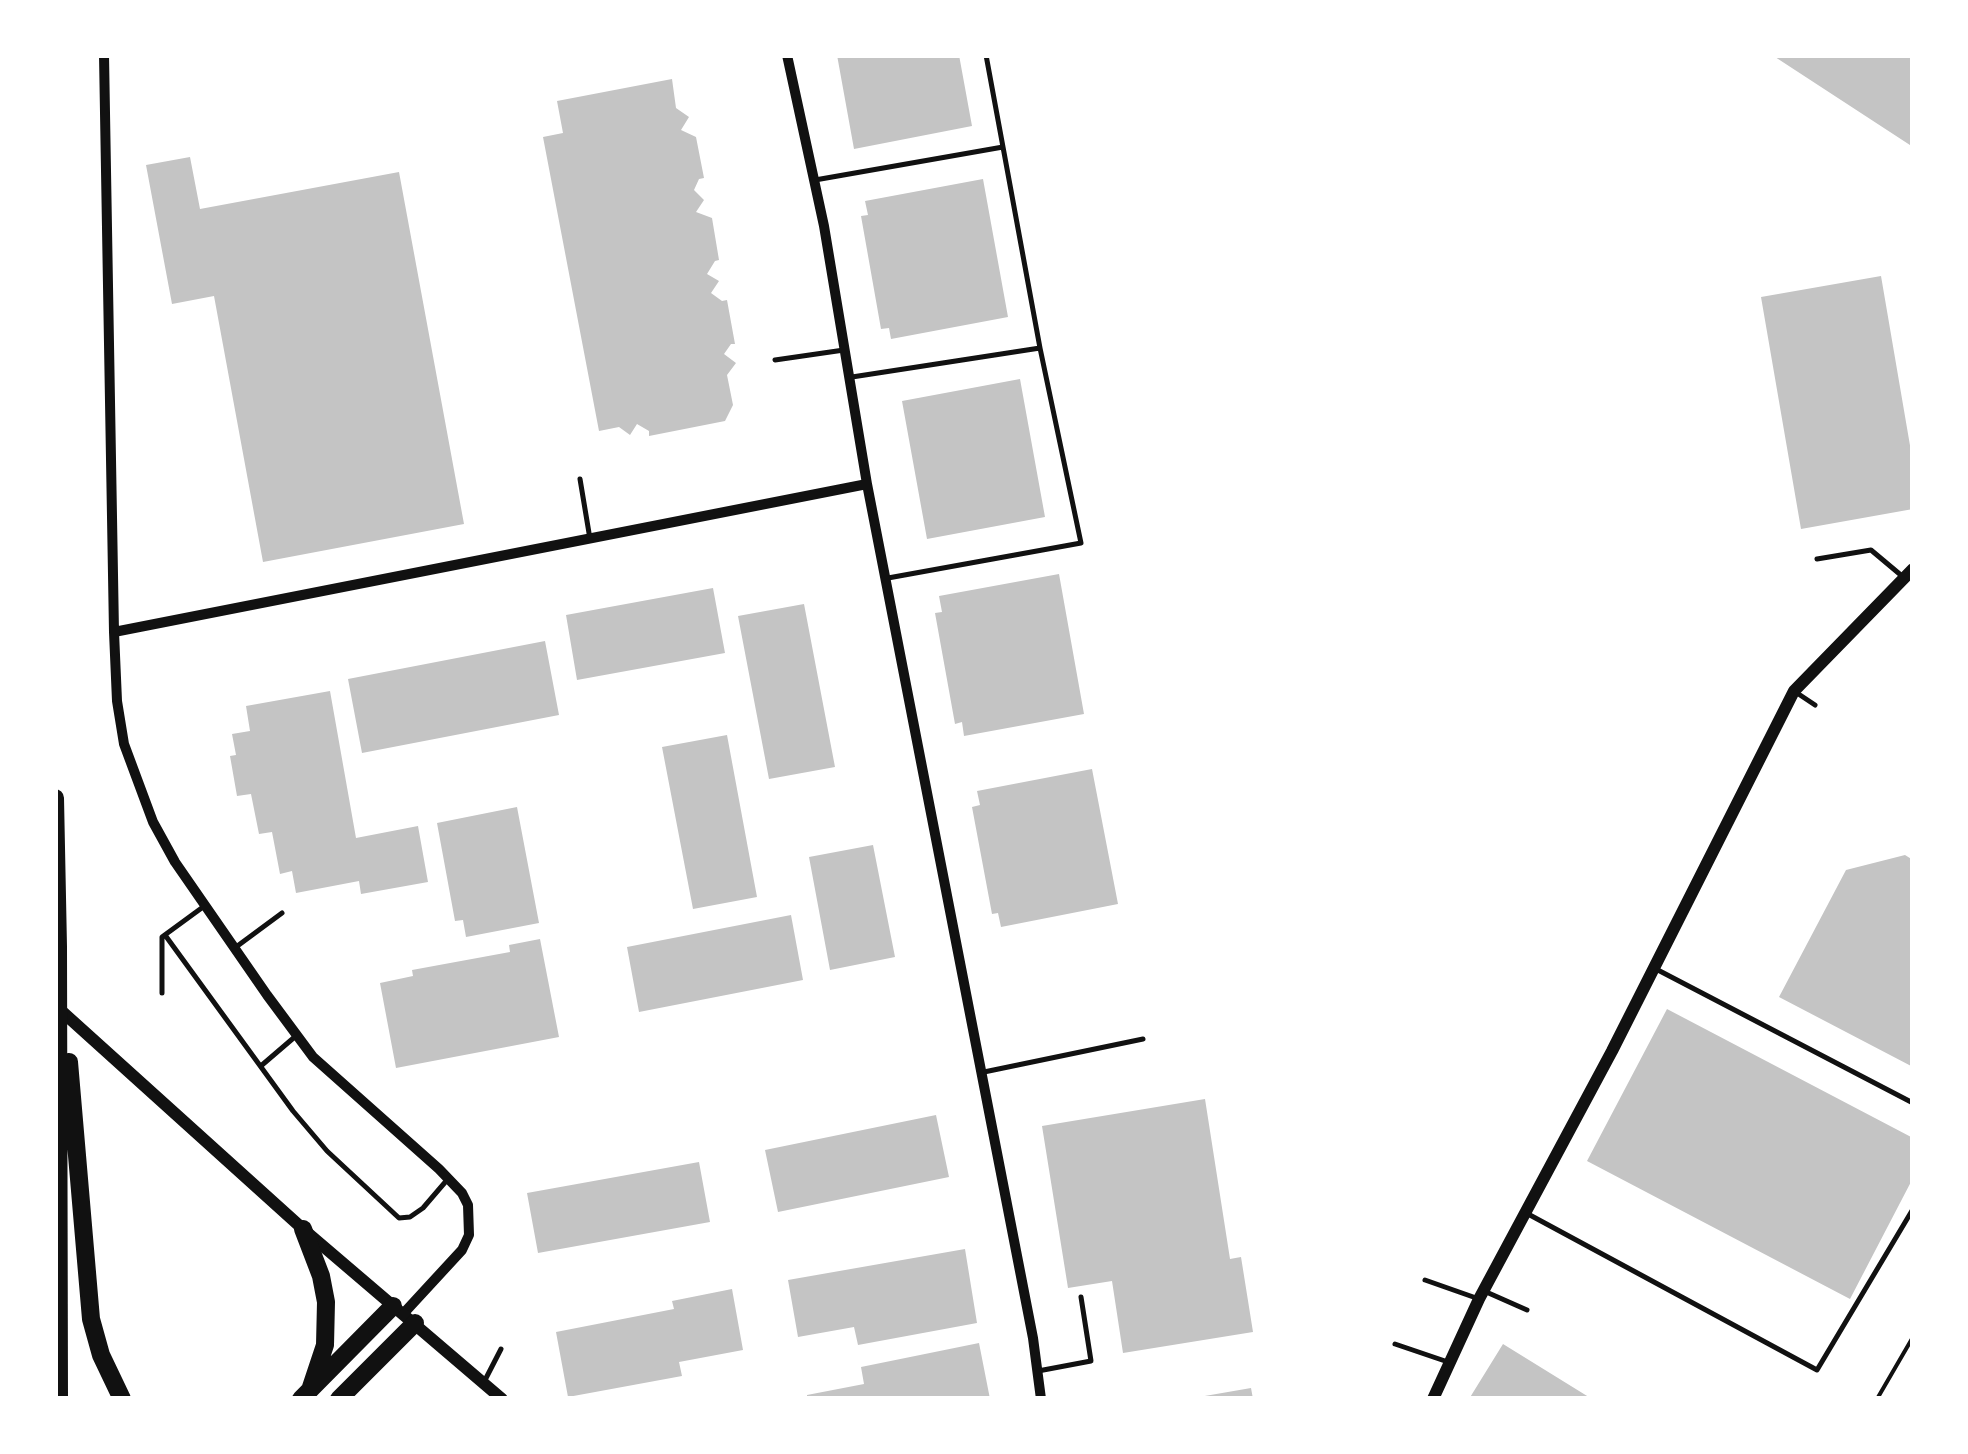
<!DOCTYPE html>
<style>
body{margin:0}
#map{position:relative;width:1968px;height:1454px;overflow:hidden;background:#fff;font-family:Cabin,sans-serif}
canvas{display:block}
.frame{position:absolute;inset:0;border:58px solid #fff;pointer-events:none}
</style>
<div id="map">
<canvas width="1968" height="1454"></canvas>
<div class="frame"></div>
</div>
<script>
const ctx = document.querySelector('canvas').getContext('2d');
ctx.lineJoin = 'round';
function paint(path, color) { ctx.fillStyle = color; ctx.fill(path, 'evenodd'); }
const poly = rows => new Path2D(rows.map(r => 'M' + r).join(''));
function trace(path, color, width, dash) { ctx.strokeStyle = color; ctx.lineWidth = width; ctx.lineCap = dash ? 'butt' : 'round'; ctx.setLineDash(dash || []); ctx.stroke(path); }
const building = poly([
 [837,55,959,55,972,126,854,149],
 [1772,55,1913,55,1913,147],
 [672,79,676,108,689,117,681,130,696,137,704,178,699,179,694,190,704,200,696,212,712,218,719,260,715,261,707,274,719,281,711,293,722,301,727,300,735,344,731,344,724,354,736,363,727,375,733,405,725,421,649,436,649,431,637,424,630,435,619,427,599,431,543,137,563,133,557,101],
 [190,157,200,209,399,172,464,524,263,562,214,296,172,304,146,165],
 [983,179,1008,317,891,339,889,328,881,329,861,216,868,215,865,201],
 [1881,276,1913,463,1913,509,1801,529,1761,297],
 [1020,379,1045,517,927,539,902,401],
 [1059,574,1084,714,964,736,962,722,955,724,935,613,942,612,939,596],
 [713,588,725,653,577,680,566,615],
 [804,604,835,767,769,779,738,616],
 [545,641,559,715,362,753,348,679],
 [330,691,356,838,418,826,428,882,361,894,359,881,296,893,292,871,280,874,272,832,259,834,251,794,237,796,230,756,236,755,232,734,250,731,246,706],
 [727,735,757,897,693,909,662,747],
 [1092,769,1118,904,1001,927,998,913,992,914,972,807,980,805,977,791],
 [517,807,539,923,466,937,463,920,455,921,437,823],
 [873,845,895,957,830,970,809,857],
 [1905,855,1913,860,1913,1067,1779,997,1846,870],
 [791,915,803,980,639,1012,627,947],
 [540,939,559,1037,396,1068,380,983,413,976,412,970,510,952,509,945],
 [1667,1009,1913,1138,1913,1178,1850,1299,1587,1161],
 [1205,1099,1230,1259,1241,1257,1253,1332,1123,1353,1112,1281,1068,1288,1042,1126],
 [936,1115,949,1177,778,1212,765,1150],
 [699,1162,710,1222,538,1253,527,1193],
 [965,1249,977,1323,858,1345,854,1327,798,1337,788,1280],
 [732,1289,743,1350,679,1362,682,1376,568,1397,556,1332,674,1309,672,1301],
 [979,1343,990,1399,807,1399,807,1395,864,1384,861,1367],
 [1503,1344,1592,1399,1469,1399],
 [1251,1388,1253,1399,1199,1399,1199,1397]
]);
const path = poly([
 [1877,1399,1913,1337]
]);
const service = poly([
 [815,180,1003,147,986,55],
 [775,360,844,350],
 [852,377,1040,348,1003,147],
 [580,479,590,539],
 [1817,559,1871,550,1902,576],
 [888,578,1081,543,1040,348],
 [1797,693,1815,705],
 [165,935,293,1111,327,1151,399,1218,410,1217,423,1208,447,1180],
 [236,947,282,913],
 [1654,968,1913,1103],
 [162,993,162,937,203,907],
 [262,1065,297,1035],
 [984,1072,1143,1039],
 [1528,1214,1817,1370,1913,1209],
 [1425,1280,1479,1299],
 [1484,1291,1527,1310],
 [1395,1344,1448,1362],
 [1038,1371,1091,1361,1081,1297],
 [484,1382,501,1349]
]);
const minor = poly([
 [104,55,114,632,117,701,124,744,153,822,175,862,267,995,313,1057,439,1169,462,1193,468,1205,469,1235,462,1250,403,1314],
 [787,55,824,226,867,484,1033,1338,1041,1399],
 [114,632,867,484]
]);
const tertiary = poly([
 [57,1007,303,1229,502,1399],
 [1433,1399,1479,1299,1612,1051,1794,691,1913,569]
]);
const motorway = poly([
 [55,798,58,947,59,1399],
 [69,1062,91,1319,101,1355,122,1399],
 [303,1229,321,1276,326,1302,325,1345,310,1390],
 [301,1399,393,1306],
 [339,1399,415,1323]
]);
paint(building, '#c4c4c4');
trace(path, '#111', 4);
trace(service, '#111', 5);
trace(minor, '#111', 10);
trace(tertiary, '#111', 12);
trace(motorway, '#111', 18);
</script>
